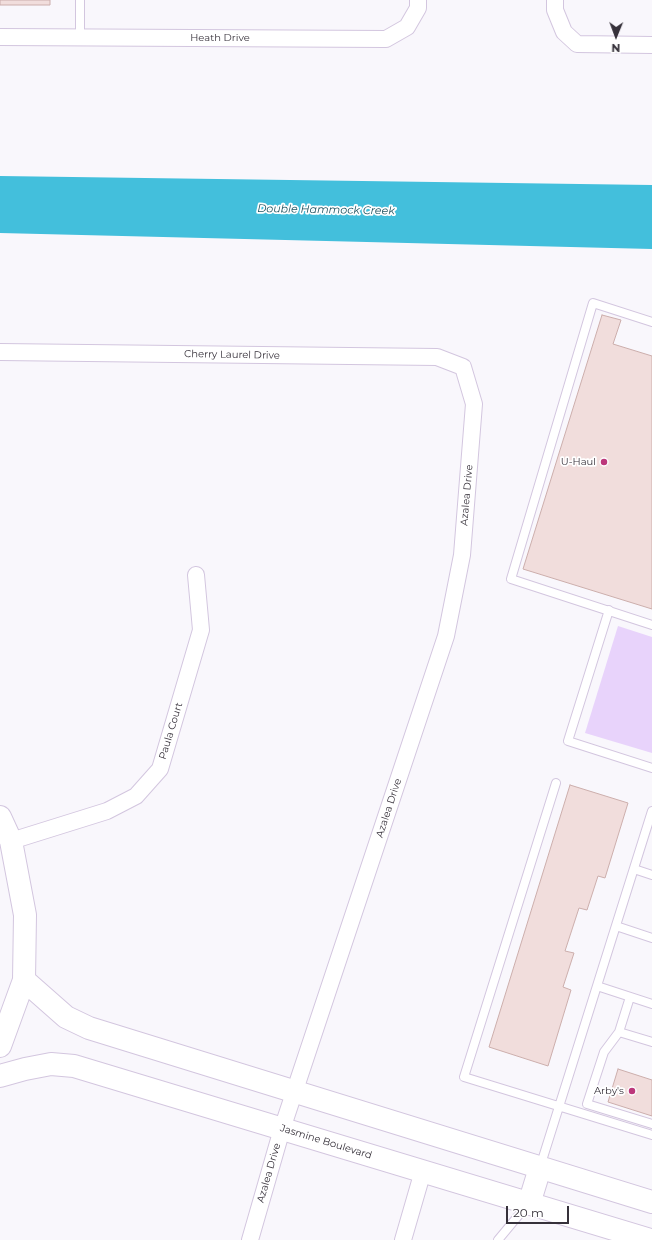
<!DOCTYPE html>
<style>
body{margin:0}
#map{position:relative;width:652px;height:1240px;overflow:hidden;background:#f9f7fc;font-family:Montserrat,sans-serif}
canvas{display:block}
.north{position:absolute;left:596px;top:16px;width:40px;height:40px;-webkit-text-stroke:3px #fff;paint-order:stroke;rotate:181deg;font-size:11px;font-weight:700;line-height:16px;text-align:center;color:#36313a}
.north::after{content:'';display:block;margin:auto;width:14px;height:18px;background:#36313a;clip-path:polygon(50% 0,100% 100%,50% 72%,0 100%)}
.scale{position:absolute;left:506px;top:1206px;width:63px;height:18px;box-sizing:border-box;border:2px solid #36313a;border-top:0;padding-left:5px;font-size:12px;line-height:14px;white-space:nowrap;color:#36313a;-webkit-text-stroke:3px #fff;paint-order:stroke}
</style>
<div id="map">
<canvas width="652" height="1240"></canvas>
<div class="north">N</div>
<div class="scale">20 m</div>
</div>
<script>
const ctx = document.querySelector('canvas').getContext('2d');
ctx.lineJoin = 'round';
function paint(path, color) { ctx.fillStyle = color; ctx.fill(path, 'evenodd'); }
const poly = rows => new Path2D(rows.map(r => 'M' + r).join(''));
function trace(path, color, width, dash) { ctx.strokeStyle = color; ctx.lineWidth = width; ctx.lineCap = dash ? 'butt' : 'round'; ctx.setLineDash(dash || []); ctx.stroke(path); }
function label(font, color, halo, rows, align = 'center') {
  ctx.font = font + ' Montserrat,sans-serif'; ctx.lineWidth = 3.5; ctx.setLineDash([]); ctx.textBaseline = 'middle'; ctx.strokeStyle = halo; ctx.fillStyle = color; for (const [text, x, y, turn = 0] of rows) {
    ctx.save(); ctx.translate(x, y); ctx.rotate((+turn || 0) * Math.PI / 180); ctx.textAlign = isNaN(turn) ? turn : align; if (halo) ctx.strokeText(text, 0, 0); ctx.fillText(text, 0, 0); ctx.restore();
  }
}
const green = poly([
 [618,626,652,637,652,753,585,733]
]);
const water = poly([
 [0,176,652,185,652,249,0,233]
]);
const building = poly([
 [0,0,50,0,50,5,0,5,0,0],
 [602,315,621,320,613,344,652,356,652,609,523,569,602,315],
 [570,785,628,803,605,878,598,876,587,910,579,908,565,951,574,953,563,987,571,990,548,1066,489,1047,570,785],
 [618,1069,652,1080,652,1116,608,1102,618,1069]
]);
const lane = poly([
 [80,37,80,0],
 [652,322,593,303,511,579,652,625],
 [609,610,568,741,652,768],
 [556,783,464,1077,652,1135],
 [634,869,652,875],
 [616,926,652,938],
 [597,986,652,1004],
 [630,997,619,1032,652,1042],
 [619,1032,604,1052,587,1104,652,1124],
 [540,1167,652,811],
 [498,1240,528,1204]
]);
const street = poly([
 [555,0,555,10,564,32,577,44,652,45],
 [0,37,386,39,407,27,418,8,418,0],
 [0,352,437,357,463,367,474,404,462,555,446,636,282,1129,250,1240],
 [11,841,107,811,136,796,160,769,201,630,196,575],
 [403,1240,423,1171]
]);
const secondary = poly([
 [0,817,11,841,25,915,24,980,0,1046],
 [24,980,66,1017,89,1028,652,1202],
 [0,1076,25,1069,51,1064,74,1066,650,1240],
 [529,1204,540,1168]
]);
const markers = [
 [604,462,4,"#bc377b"],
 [632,1091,4,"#bc377b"]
];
const streetNames = [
 ["Heath Drive",220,38],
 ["Cherry Laurel Drive",232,355,1],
 ["Azalea Drive",467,495,-85],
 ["Paula Court",171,731,-73],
 ["Azalea Drive",389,808,-72],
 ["Jasmine Boulevard",326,1142,17],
 ["Azalea Drive",269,1173,-74]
];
const poiNames = [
 ["U-Haul",596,462],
 ["Arby's",624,1091]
];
const waterNames = [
 ["Double Hammock Creek",326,210,1]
];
paint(green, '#e8d3fb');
paint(water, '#43bfdc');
paint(building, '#f1dddc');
trace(building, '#ccaeac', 1);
trace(lane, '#d3c6df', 10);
trace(street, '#d3c6df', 18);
trace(secondary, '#d3c6df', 24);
trace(lane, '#fff', 8);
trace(street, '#fff', 16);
trace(secondary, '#fff', 22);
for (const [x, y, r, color] of markers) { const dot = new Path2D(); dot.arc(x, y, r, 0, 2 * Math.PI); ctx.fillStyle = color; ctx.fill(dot); trace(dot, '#fff', 1.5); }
label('10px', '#36313a', '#fff', streetNames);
label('10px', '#36313a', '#fff', poiNames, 'right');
label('italic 11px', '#225561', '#fff', waterNames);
</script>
